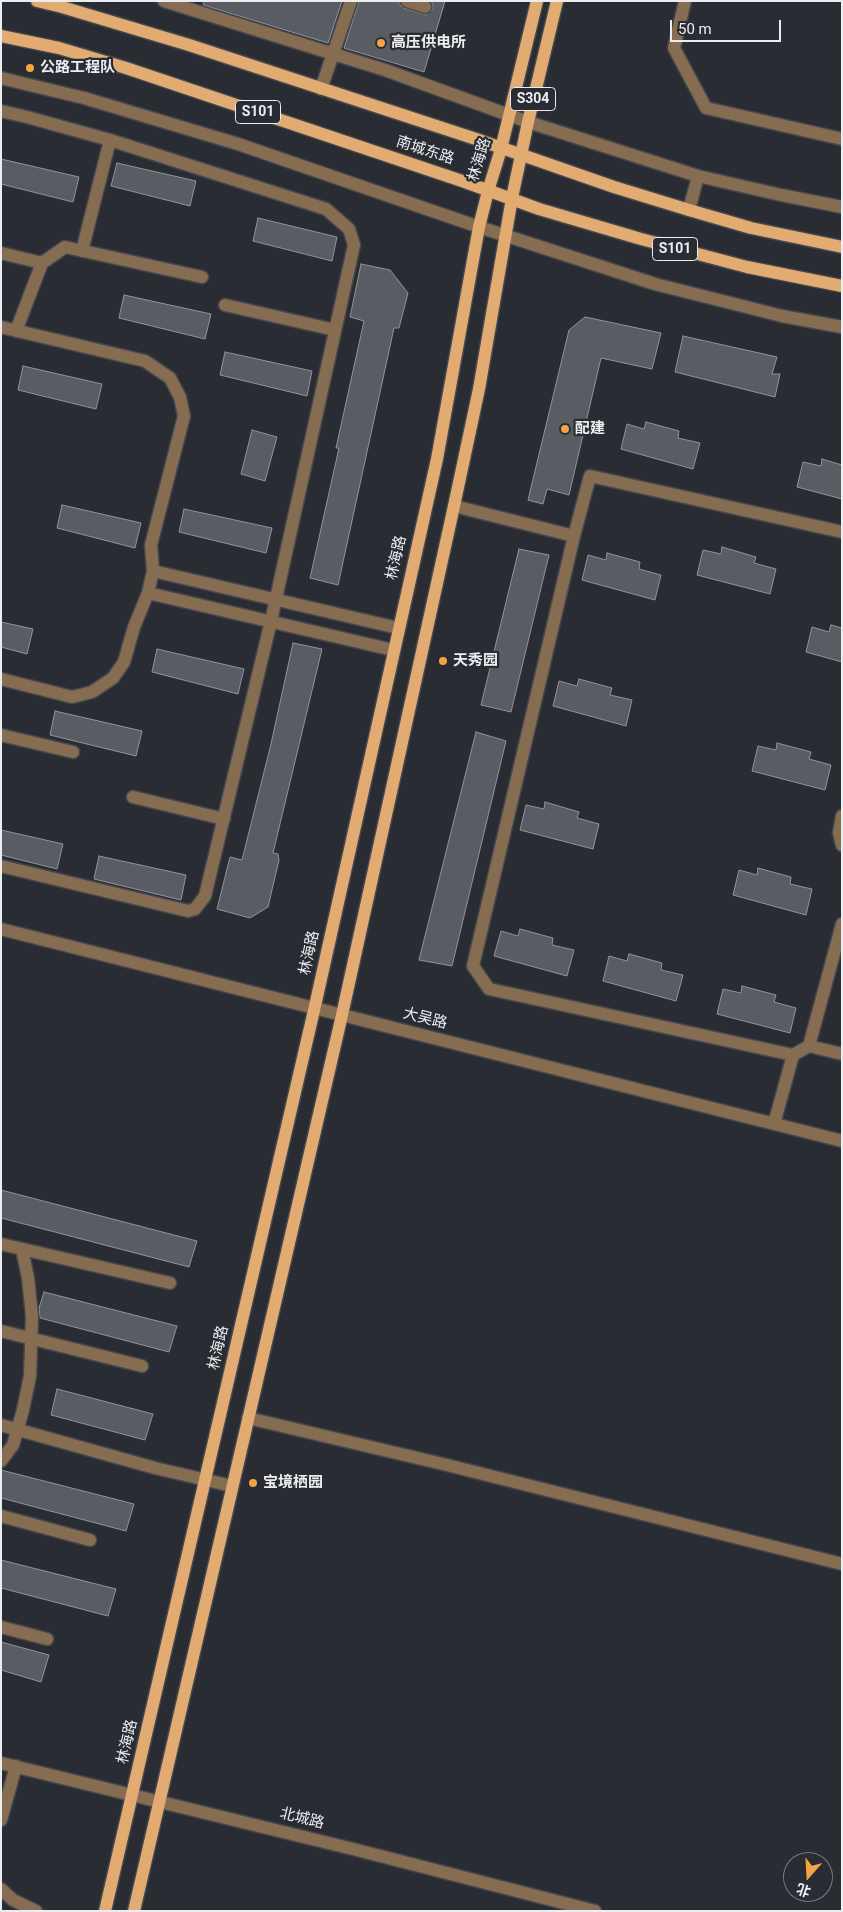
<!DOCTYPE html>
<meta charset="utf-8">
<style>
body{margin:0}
#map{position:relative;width:843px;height:1912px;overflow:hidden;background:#292c32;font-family:Roboto,"Noto Sans SC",sans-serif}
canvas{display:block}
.frame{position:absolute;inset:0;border:2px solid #ebedf1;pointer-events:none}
.north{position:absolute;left:783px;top:1852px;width:50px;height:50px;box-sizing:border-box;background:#292c32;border:1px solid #77797e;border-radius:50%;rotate:199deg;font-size:14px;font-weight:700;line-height:20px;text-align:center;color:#ebedf1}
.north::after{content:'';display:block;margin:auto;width:18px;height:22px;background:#f4a443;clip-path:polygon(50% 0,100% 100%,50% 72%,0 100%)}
.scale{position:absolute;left:670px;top:20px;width:111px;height:22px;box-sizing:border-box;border:2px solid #ebedf1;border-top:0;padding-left:6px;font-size:15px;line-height:18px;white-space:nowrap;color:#ebedf1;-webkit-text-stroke:4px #292c32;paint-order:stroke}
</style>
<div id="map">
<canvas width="843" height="1912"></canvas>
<div class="frame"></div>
<div class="north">北</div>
<div class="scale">50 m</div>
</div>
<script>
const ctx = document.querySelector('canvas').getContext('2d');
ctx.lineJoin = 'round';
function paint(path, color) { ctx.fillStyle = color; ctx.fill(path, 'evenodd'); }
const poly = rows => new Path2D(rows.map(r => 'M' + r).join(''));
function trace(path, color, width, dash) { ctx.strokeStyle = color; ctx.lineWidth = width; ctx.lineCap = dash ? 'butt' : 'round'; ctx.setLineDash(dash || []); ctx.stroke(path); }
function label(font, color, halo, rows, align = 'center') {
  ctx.font = font + ' Roboto,"Noto Sans SC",sans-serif'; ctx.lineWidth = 4.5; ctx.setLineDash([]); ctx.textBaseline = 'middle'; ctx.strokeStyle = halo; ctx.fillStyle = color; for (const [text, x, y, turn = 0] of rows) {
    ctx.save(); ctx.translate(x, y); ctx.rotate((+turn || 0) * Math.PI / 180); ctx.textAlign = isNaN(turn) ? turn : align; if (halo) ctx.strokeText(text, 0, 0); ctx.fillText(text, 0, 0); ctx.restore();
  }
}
const building = poly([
 [204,1,342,1,328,43,203,5,204,1],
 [359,1,399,1,401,6,404,8,426,15,432,10,433,5,431,1,445,1,424,72,344,48,359,1],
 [1,159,79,177,73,202,1,184,1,159],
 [117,163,196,181,190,206,111,186,117,163],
 [258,218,337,237,332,261,253,241,258,218],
 [361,264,390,270,408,293,399,328,394,328,338,585,310,578,339,448,336,448,364,321,350,317,361,264],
 [124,295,211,314,205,339,119,318,124,295],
 [585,317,661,333,652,369,601,358,569,495,547,489,543,504,528,500,569,330,585,317],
 [683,336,777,357,772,374,780,374,775,397,675,372,683,336],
 [225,352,312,371,307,396,220,375,225,352],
 [23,366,102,384,96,409,18,390,23,366],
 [646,422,679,431,678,438,700,443,693,469,621,449,627,424,644,429,646,422],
 [252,430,277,437,265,481,241,474,252,430],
 [822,459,842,465,842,499,797,487,803,462,821,466,822,459],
 [62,505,141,523,135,548,57,528,62,505],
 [184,509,272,528,266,553,179,532,184,509],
 [722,547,756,557,754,563,776,569,770,594,697,575,703,550,721,554,722,547],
 [519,549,549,555,511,712,481,705,519,549],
 [607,553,640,562,639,569,661,575,655,600,582,580,588,555,606,560,607,553],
 [1,622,33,629,27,654,1,647,1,622],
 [831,625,842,628,842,662,806,652,812,627,829,632,831,625],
 [293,643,322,649,273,853,278,854,279,860,268,907,250,918,217,909,230,857,242,860,271,744,293,643],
 [157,649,244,669,238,694,152,672,157,649],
 [579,679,612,688,610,695,632,700,626,726,553,706,559,681,577,686,579,679],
 [55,711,142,731,136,756,50,735,55,711],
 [476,732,506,741,452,966,419,960,476,732],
 [777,743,811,752,809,759,831,765,825,790,752,771,758,746,776,750,777,743],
 [545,802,579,812,577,818,599,824,593,849,520,830,526,805,544,809,545,802],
 [1,830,63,844,57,869,1,855,1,830],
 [99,856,186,875,181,900,94,879,99,856],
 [758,868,791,877,790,884,812,889,806,915,733,895,739,870,757,875,758,868],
 [520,929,553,938,552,945,574,950,567,976,494,956,501,931,518,936,520,929],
 [629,954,662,963,661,970,683,975,676,1001,603,981,609,956,627,961,629,954],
 [742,986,776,995,774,1002,796,1008,790,1033,717,1014,723,989,741,993,742,986],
 [1,1190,197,1241,189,1267,1,1218,1,1190],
 [44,1292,177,1326,169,1352,40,1318,39,1308,44,1292],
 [57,1389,153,1414,145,1440,51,1415,57,1389],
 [1,1470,134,1504,126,1531,1,1498,1,1470],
 [1,1560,116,1589,108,1616,1,1588,1,1560],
 [1,1642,49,1655,41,1682,1,1670,1,1642]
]);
const minor = poly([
 [164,1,385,70,528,122,698,176,781,195,842,207],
 [407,1,425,7],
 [685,1,674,48,706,108,842,139],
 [1,78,84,98,238,144,479,227,655,284,782,316,842,327],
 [321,89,351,1],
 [1,111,27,117,110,140,326,209,349,229,354,245,271,621,205,896,195,909,188,911,1,866],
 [689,210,698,176],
 [82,251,110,140],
 [1,253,42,263],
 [225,305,335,330],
 [1,327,145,361,170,378,180,397,184,416,151,545,153,571,148,593,134,627,124,662,113,678,92,692,72,697,1,679],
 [16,331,42,263,65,247,202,277],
 [454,506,574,536,590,476,842,532],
 [574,536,473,966,489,989,793,1055,774,1124],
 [153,571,398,628],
 [148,593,393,650],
 [1,735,73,752],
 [133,797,224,819],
 [842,816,839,833,842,845],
 [1,929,842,1141],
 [809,1046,842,1054],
 [793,1055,809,1046,842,924],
 [1,1244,170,1283],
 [1,1331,142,1366],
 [248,1418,447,1465,842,1564],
 [1,1425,155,1468,232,1486],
 [1,1461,13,1445,23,1410,30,1376,32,1316,28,1278,22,1249],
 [1,1516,90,1540],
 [1,1627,47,1639],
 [1,1763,353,1849,595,1911],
 [1,1820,16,1766],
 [1,1889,13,1900,36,1911]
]);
const major = poly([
 [37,1,62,7,189,45,479,140,614,187,689,210,751,228,842,247],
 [1,36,59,48,126,68,465,182,539,209,641,239,747,267,842,286],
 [105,1911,315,1006,437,459,479,227,488,191,501,149,537,1],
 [134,1911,342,1015,454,506,479,389,512,198,528,122,557,1]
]);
const markers = [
 [381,43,5,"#f4a443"],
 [30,68,5,"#f4a443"],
 [565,429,5,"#f4a443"],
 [443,661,5,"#f4a443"],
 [253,1483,5,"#f4a443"]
];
const shields = [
 [533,99,45],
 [258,112,45],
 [675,249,45]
];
const shieldNames = [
 ["S304",533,99],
 ["S101",258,112],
 ["S101",675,249]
];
const poiNames = [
 ["高压供电所",391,43],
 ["公路工程队",40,68],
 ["配建",575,429],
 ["天秀园",453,661],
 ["宝境栖园",263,1483]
];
const streetNames = [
 ["南城东路",425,151,18],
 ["林海路",480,160,-73],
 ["林海路",397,558,-77],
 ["林海路",310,953,-78],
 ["大吴路",425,1019,14],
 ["林海路",219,1348,-77],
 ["林海路",128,1742,-77],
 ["北城路",302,1819,14]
];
paint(building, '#595d63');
trace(building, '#90949b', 1);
trace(minor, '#44474d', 15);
trace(major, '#44474d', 15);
trace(minor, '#866c51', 12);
trace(major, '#e1ab72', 12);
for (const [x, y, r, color] of markers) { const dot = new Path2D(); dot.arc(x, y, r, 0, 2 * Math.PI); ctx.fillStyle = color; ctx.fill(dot); trace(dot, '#292c32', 2); }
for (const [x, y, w] of shields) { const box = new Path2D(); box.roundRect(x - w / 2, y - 11.5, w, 23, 4); ctx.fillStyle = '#292c32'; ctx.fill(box); trace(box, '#ebedf1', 1); }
label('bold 14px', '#ebedf1', null, shieldNames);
label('bold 15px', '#ebedf1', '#292c32', poiNames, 'left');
label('15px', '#ebedf1', '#292c32', streetNames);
</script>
